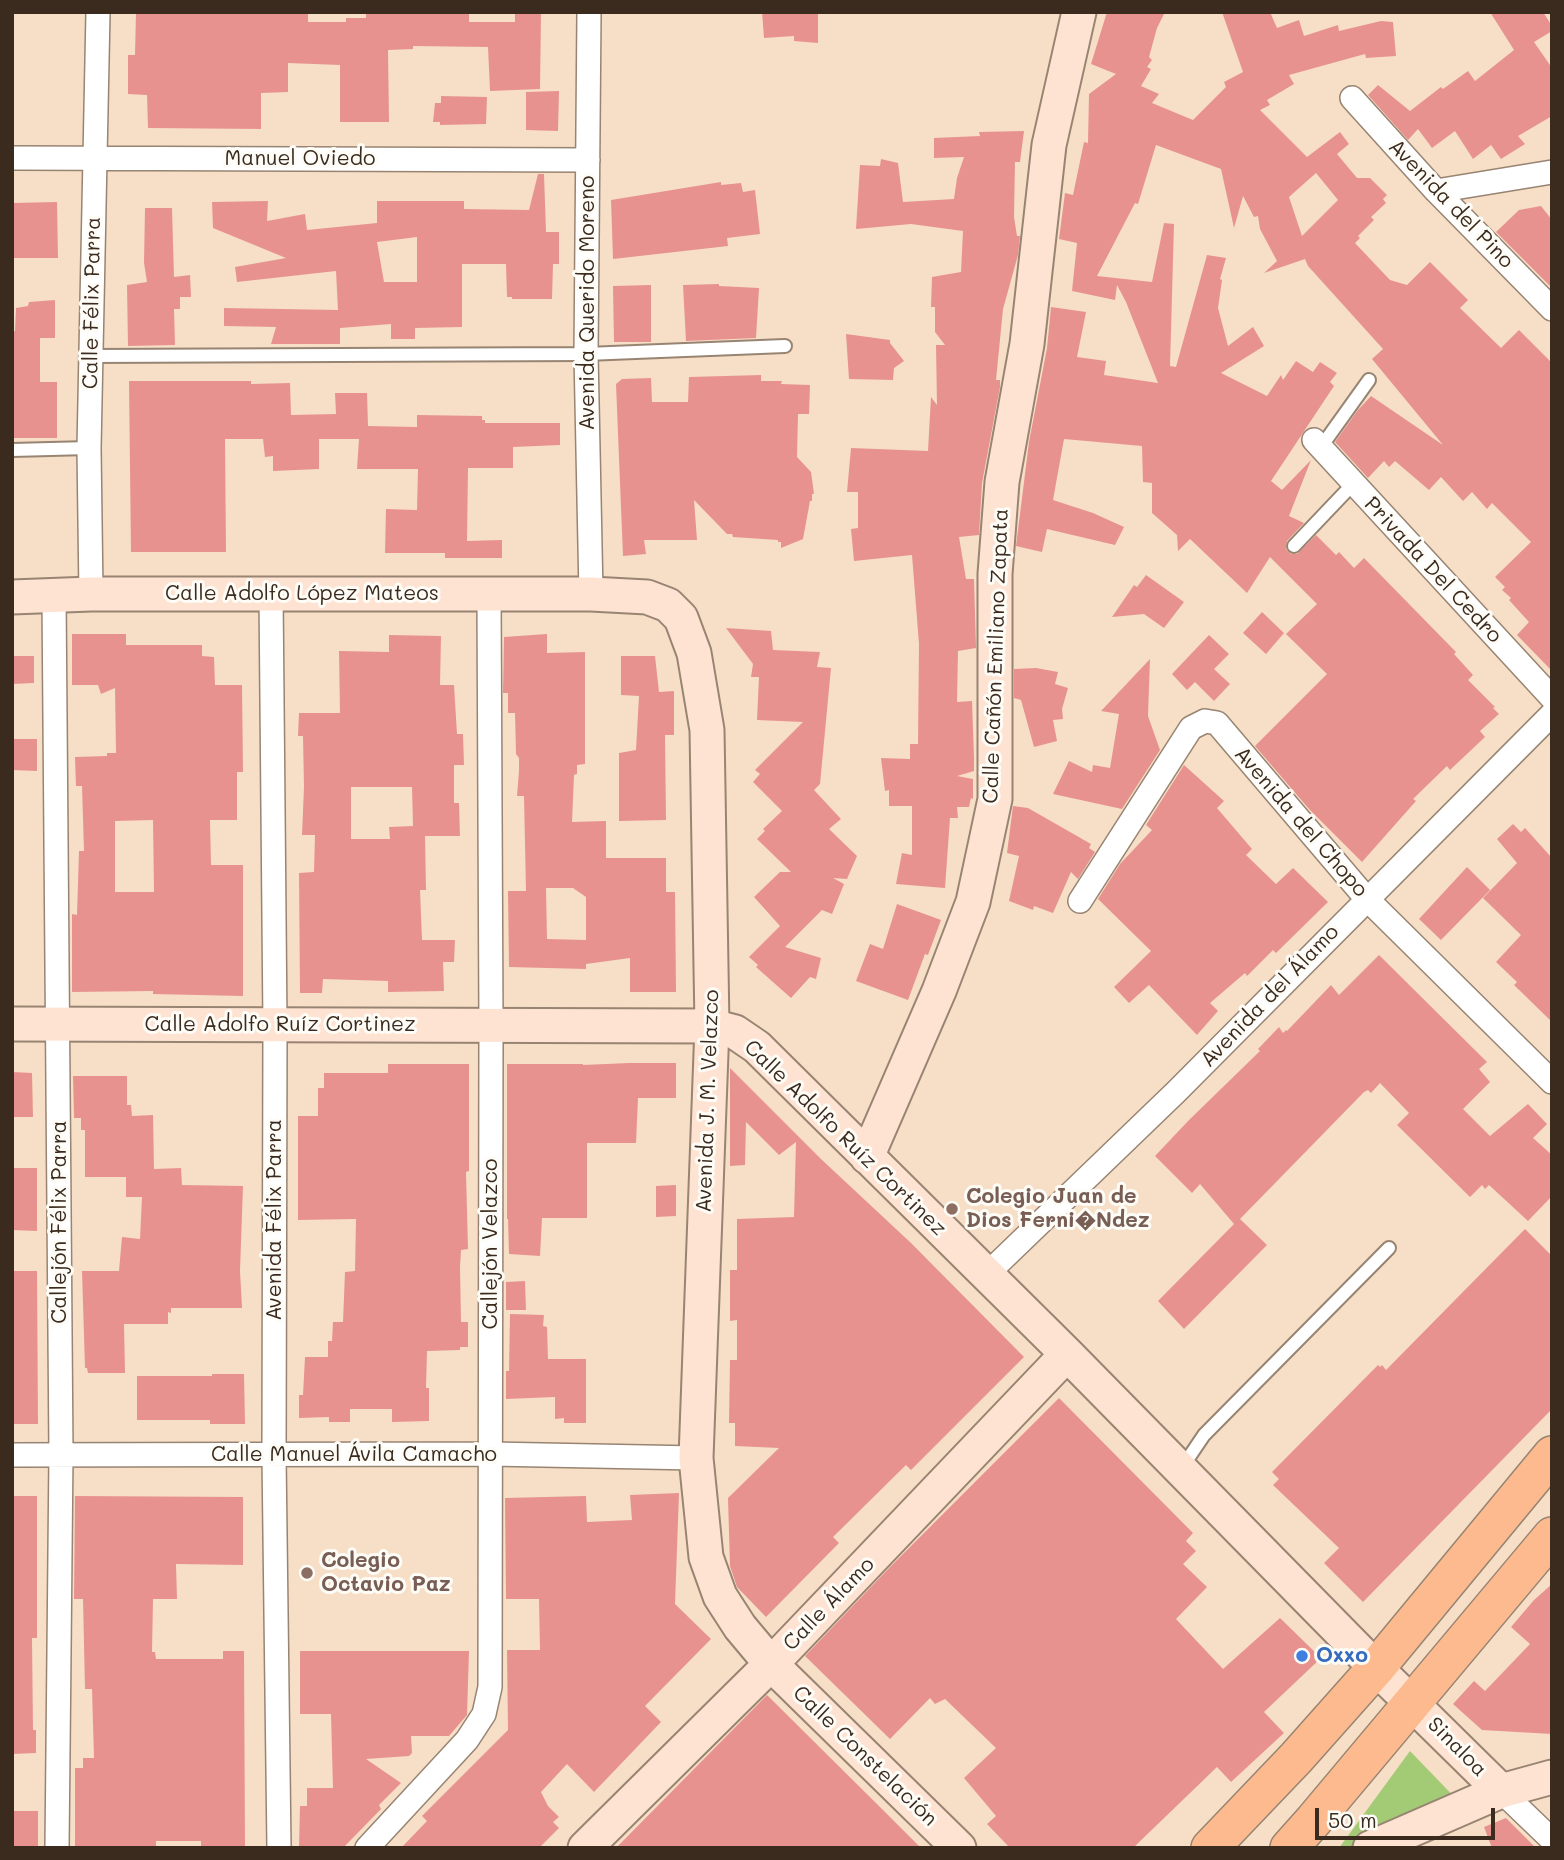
<!DOCTYPE html>
<meta charset="utf-8">
<style>
body{margin:0}
#map{position:relative;width:1564px;height:1860px;overflow:hidden;background:#f6dfc6;font-family:Mali,sans-serif}
canvas{display:block}
.frame{position:absolute;inset:0;border:14px solid #3b2a1e;pointer-events:none}
.scale{position:absolute;left:1315px;top:1808px;width:180px;height:32px;box-sizing:border-box;border:4px solid #3b2a1e;border-top:0;padding-left:9px;font-size:21px;line-height:24px;white-space:nowrap;color:#3b2a1e;-webkit-text-stroke:5px #fdfcf7;paint-order:stroke}
</style>
<div id="map">
<canvas width="1564" height="1860"></canvas>
<div class="frame"></div>
<div class="scale">50 m</div>
</div>
<script>
const ctx = document.querySelector('canvas').getContext('2d');
ctx.lineJoin = 'round';
function paint(path, color) { ctx.fillStyle = color; ctx.fill(path, 'evenodd'); }
const poly = rows => new Path2D(rows.map(r => 'M' + r).join(''));
function trace(path, color, width, dash) { ctx.strokeStyle = color; ctx.lineWidth = width; ctx.lineCap = dash ? 'butt' : 'round'; ctx.setLineDash(dash || []); ctx.stroke(path); }
function label(font, color, halo, rows, align = 'center') {
  ctx.font = font + ' Mali,sans-serif'; ctx.lineWidth = 6; ctx.setLineDash([]); ctx.textBaseline = 'middle'; ctx.strokeStyle = halo; ctx.fillStyle = color; for (const [text, x, y, turn = 0] of rows) {
    ctx.save(); ctx.translate(x, y); ctx.rotate((+turn || 0) * Math.PI / 180); ctx.textAlign = isNaN(turn) ? turn : align; if (halo) ctx.strokeText(text, 0, 0); ctx.fillText(text, 0, 0); ctx.restore();
  }
}
const green = poly([
 [1410,1751,1464,1807,1370,1848,1339,1848]
]);
const building = poly([
 [136,12,308,12,308,22,346,22,346,18,366,18,366,12,469,12,469,22,515,22,515,12,541,12,540,89,490,91,488,47,413,46,413,49,388,50,389,122,340,122,340,65,288,63,288,92,261,93,261,129,148,128,147,95,128,94,128,55,135,55],
 [762,12,818,12,818,43,794,41,794,36,764,38],
 [1107,12,1165,12,1157,28,1149,57,1152,60,1147,67,1151,69,1141,86,1159,94,1152,103,1193,120,1226,87,1224,82,1243,72,1222,12,1270,12,1277,28,1299,20,1304,36,1338,25,1339,31,1381,21,1393,22,1396,56,1366,58,1365,54,1289,75,1294,84,1267,100,1270,105,1260,110,1307,157,1340,132,1349,144,1337,154,1357,178,1370,178,1387,195,1383,199,1386,203,1371,217,1374,220,1358,236,1360,238,1355,243,1390,280,1407,285,1430,262,1468,300,1460,308,1501,348,1519,330,1552,363,1552,671,1517,635,1529,622,1509,600,1511,598,1502,590,1505,587,1495,577,1531,542,1492,503,1487,509,1472,492,1463,501,1441,477,1429,490,1395,461,1389,467,1384,461,1368,478,1335,442,1358,410,1371,396,1443,445,1372,359,1383,349,1308,266,1305,259,1264,273,1277,261,1260,229,1258,216,1254,217,1243,196,1234,228,1221,169,1156,145,1138,204,1135,203,1097,276,1152,282,1164,223,1174,224,1170,366,1176,367,1207,255,1226,258,1220,279,1222,280,1218,308,1228,346,1253,327,1264,346,1221,373,1267,396,1281,375,1283,380,1296,361,1313,372,1320,362,1337,373,1330,382,1334,386,1271,481,1282,490,1311,460,1289,516,1304,523,1287,541,1286,549,1291,554,1297,554,1316,535,1336,555,1339,552,1354,568,1364,558,1456,652,1454,654,1473,675,1468,680,1495,707,1493,708,1499,714,1480,731,1485,737,1450,770,1447,766,1413,799,1416,801,1362,862,1309,809,1255,746,1327,674,1286,634,1317,604,1270,557,1247,593,1190,539,1178,551,1177,535,1152,513,1152,483,1143,482,1142,446,1064,439,1053,500,1093,513,1124,527,1115,545,1047,529,1042,552,1016,546,1029,442,1047,348,1051,307,1086,312,1077,357,1106,361,1104,375,1158,383,1126,302,1117,285,1115,300,1072,291,1077,243,1059,239,1065,193,1073,195,1084,142,1088,143,1089,94,1116,74,1091,64],
 [1316,173,1338,200,1302,236,1289,197],
 [1490,12,1543,12,1552,26,1552,31,1534,42,1552,68,1552,116,1518,136,1525,144,1501,159,1491,145,1473,159,1455,131,1432,148,1418,129,1408,140,1368,95,1378,85,1410,111,1441,87,1443,89,1468,71,1475,81,1514,50],
 [559,91,558,131,526,130,526,92],
 [441,96,487,97,486,124,440,125,440,122,433,122,435,103,441,103],
 [1024,131,1020,162,1015,162,1014,217,1017,236,1020,236,1018,255,1003,309,996,380,1000,380,1000,387,982,483,979,535,959,537,966,579,974,579,976,648,958,651,957,702,972,701,974,757,974,771,957,776,973,779,973,799,971,798,969,807,957,807,958,818,950,818,945,888,896,884,902,853,912,855,912,806,889,806,889,790,885,791,881,758,910,759,910,744,918,744,919,644,912,555,854,561,851,529,858,528,858,492,847,492,851,448,928,451,931,397,937,405,936,345,945,345,935,332,935,307,931,307,932,277,961,272,963,231,911,224,856,229,860,165,880,166,881,159,898,163,903,202,954,199,957,178,964,157,934,158,934,138,980,136,979,132],
 [538,174,544,174,546,232,559,232,559,264,553,264,552,299,512,299,512,297,507,297,506,264,462,264,462,327,415,328,415,339,391,339,391,324,340,328,340,344,271,344,276,327,224,326,224,308,338,310,336,271,237,282,235,267,286,258,213,228,212,202,268,201,267,221,305,214,307,230,377,223,377,201,464,201,464,209,529,210],
 [417,237,417,282,384,282,377,242],
 [721,182,721,185,741,183,743,192,755,190,760,234,727,238,728,246,613,259,611,200],
 [57,202,58,258,12,258,12,203],
 [1541,206,1552,220,1552,288,1496,232,1519,210],
 [145,208,172,208,174,277,190,275,191,297,180,297,180,309,174,309,175,345,128,346,127,285,147,282,144,263],
 [719,284,719,286,759,288,756,338,686,341,683,285],
 [651,285,651,342,614,342,613,286],
 [55,300,55,338,40,338,40,382,57,382,57,438,12,438,12,332,15,331,16,308,28,306,29,302],
 [846,334,890,340,890,343,904,361,894,368,893,380,849,379],
 [761,375,761,381,782,381,781,384,810,385,809,414,798,414,797,457,811,472,814,494,812,494,812,501,810,501,803,539,781,548,781,542,778,542,778,540,733,537,732,534,727,534,694,500,697,540,644,540,646,554,623,556,616,384,622,379,651,378,652,402,688,402,689,377],
 [129,381,251,381,251,384,290,383,291,415,336,414,335,393,367,393,368,426,417,427,417,415,482,416,482,420,485,420,485,423,560,423,560,445,513,447,513,468,468,468,467,541,502,540,502,558,445,558,445,553,385,553,386,509,417,510,418,469,357,469,359,439,319,439,319,469,273,471,273,456,265,457,263,439,225,439,226,552,131,552],
 [1146,575,1184,602,1164,628,1144,614,1112,617,1134,585,1137,587],
 [1262,612,1284,633,1266,654,1243,633],
 [726,628,771,631,773,650,820,652,817,667,831,668,820,784,814,790,841,819,829,829,857,856,847,879,833,878,844,884,832,914,822,910,785,947,821,958,816,979,810,977,791,998,756,967,758,965,749,957,780,926,754,897,780,872,791,872,757,839,765,831,763,829,782,811,753,782,760,774,755,770,803,722,757,720,759,677,751,677,753,664],
 [72,634,126,634,126,645,202,645,202,656,214,657,215,685,242,685,243,772,237,772,237,820,210,820,211,865,243,865,243,996,153,994,153,991,72,992,72,914,77,915,79,851,84,851,82,786,76,786,75,757,107,756,107,753,116,753,115,688,101,694,98,685,72,685],
 [153,820,154,892,115,892,115,821],
 [547,634,547,653,585,652,585,764,577,765,577,774,574,775,572,822,606,821,606,858,666,858,666,892,675,892,676,992,630,992,630,958,586,964,586,969,509,967,508,891,526,891,524,796,517,796,519,771,519,758,516,754,515,713,508,713,508,693,503,693,504,637],
 [546,888,573,888,586,897,586,940,547,939],
 [389,635,441,636,440,685,454,685,457,734,463,734,464,765,454,765,454,803,459,803,460,836,425,836,426,890,420,890,422,940,455,940,454,962,443,962,444,991,388,992,388,981,323,979,322,993,300,993,299,873,314,872,315,835,302,835,304,787,303,736,298,736,299,713,340,713,339,651,389,652],
 [351,787,412,787,413,826,389,827,390,839,351,839],
 [1209,635,1229,654,1214,669,1230,684,1214,701,1195,682,1187,690,1172,674],
 [12,656,34,656,34,683,12,684],
 [621,656,655,656,659,692,674,691,674,735,665,735,666,820,619,821,619,753,636,750,639,696,621,695],
 [1150,659,1148,716,1160,750,1122,809,1053,794,1069,761,1092,772,1093,765,1110,768,1119,714,1101,711],
 [1036,668,1058,672,1055,684,1068,688,1062,709,1063,719,1053,720,1057,741,1034,747,1021,700,1014,698,1014,669],
 [12,739,37,739,37,771,12,770],
 [1184,765,1224,801,1217,808,1252,849,1246,855,1276,884,1293,868,1328,902,1276,953,1273,950,1247,976,1245,973,1210,1003,1218,1011,1197,1035,1149,985,1129,1003,1114,987,1151,951,1098,899,1120,864,1152,830,1146,825],
 [1013,806,1028,808,1091,844,1089,848,1095,852,1078,879,1071,872,1053,913,1034,906,1033,910,1009,901,1019,856,1007,853],
 [1513,824,1521,832,1525,828,1552,858,1552,1022,1514,985,1517,982,1496,962,1521,935,1483,898,1517,863,1497,839],
 [1467,867,1490,890,1441,940,1419,919],
 [897,904,941,920,928,955,925,954,908,1000,856,981,870,944,883,949],
 [1379,955,1487,1062,1479,1069,1490,1082,1463,1109,1490,1136,1528,1104,1547,1124,1533,1138,1552,1155,1552,1196,1528,1221,1489,1185,1485,1189,1482,1185,1470,1197,1397,1125,1409,1113,1380,1083,1371,1093,1368,1090,1364,1092,1240,1219,1267,1245,1184,1329,1158,1301,1234,1224,1200,1184,1192,1193,1155,1156,1189,1120,1260,1051,1258,1049,1279,1027,1283,1033,1286,1030,1287,1031,1331,985,1339,995],
 [629,1063,676,1063,676,1098,638,1098,636,1143,587,1143,587,1218,542,1218,540,1256,509,1254,508,1219,507,1219,507,1064,583,1064,583,1065],
 [388,1064,469,1064,469,1171,466,1172,468,1249,461,1250,460,1267,461,1322,468,1322,468,1347,460,1347,460,1350,427,1351,426,1388,429,1388,429,1421,392,1422,392,1409,350,1409,350,1422,329,1422,329,1417,299,1418,299,1395,303,1395,305,1357,328,1357,328,1341,332,1341,333,1322,343,1322,345,1272,355,1271,356,1219,298,1220,298,1116,318,1116,318,1088,324,1088,324,1073,388,1073],
 [730,1068,821,1159,911,1243,1024,1357,911,1470,906,1465,833,1537,839,1543,766,1617,737,1587,730,1566,728,1498,779,1448,735,1446,735,1423,729,1423,730,1360,737,1360,737,1320,730,1321,730,1270,737,1270,737,1219,794,1217,796,1142,779,1155,746,1122,745,1165,730,1166],
 [12,1072,32,1073,33,1117,12,1117],
 [73,1076,127,1076,127,1105,131,1105,132,1116,153,1115,154,1169,181,1168,182,1185,243,1186,240,1271,242,1308,171,1308,171,1313,168,1312,168,1324,124,1324,125,1373,88,1373,87,1368,85,1368,82,1271,119,1271,122,1237,140,1239,142,1197,126,1197,126,1177,85,1177,85,1130,81,1130,81,1118,74,1118],
 [12,1168,37,1168,37,1231,12,1230],
 [676,1185,676,1216,656,1217,656,1186],
 [1525,1229,1552,1256,1552,1409,1363,1602,1324,1563,1339,1548,1273,1485,1279,1479,1272,1472,1378,1365,1380,1367,1382,1365,1386,1370],
 [12,1271,37,1271,38,1424,12,1424],
 [525,1281,526,1310,506,1310,506,1282],
 [510,1314,544,1315,543,1326,547,1327,548,1359,586,1359,586,1423,564,1423,564,1418,555,1419,555,1397,506,1399,506,1371,509,1371],
 [212,1374,244,1374,245,1424,210,1424,210,1420,137,1420,137,1376,212,1376],
 [1059,1398,1193,1533,1186,1541,1196,1551,1183,1564,1207,1587,1176,1619,1223,1669,1280,1618,1321,1658,1264,1712,1284,1733,1231,1782,1217,1767,1133,1848,1010,1848,987,1824,996,1816,964,1778,996,1748,945,1699,935,1704,930,1698,890,1739,805,1656,890,1567],
 [679,1493,675,1604,711,1639,645,1706,661,1722,594,1792,567,1764,541,1792,548,1806,559,1817,553,1822,559,1828,539,1848,401,1848,427,1821,422,1816,508,1730,507,1650,540,1650,539,1599,506,1599,505,1498,586,1496,587,1522,632,1520,630,1495],
 [12,1496,37,1496,37,1638,32,1638,33,1730,36,1730,36,1753,12,1754],
 [75,1496,243,1497,243,1565,176,1564,177,1599,153,1599,152,1652,155,1652,156,1659,223,1659,223,1651,244,1651,245,1848,201,1848,201,1841,156,1841,156,1848,75,1848,75,1768,83,1768,83,1758,94,1758,92,1689,85,1689,83,1599,74,1599],
 [1552,1584,1552,1734,1482,1730,1453,1704,1474,1681,1485,1691,1530,1644,1511,1627,1534,1600],
 [300,1651,469,1651,467,1715,449,1736,411,1736,412,1753,409,1756,366,1759,401,1783,379,1805,381,1809,343,1848,299,1848,300,1806,307,1806,307,1788,333,1788,331,1714,300,1714],
 [767,1695,882,1809,921,1848,616,1848],
 [12,1811,38,1811,38,1848,12,1848],
 [1506,1818,1536,1848,1492,1848,1484,1827]
]);
const lane = poly([
 [90,356,586,354,785,346],
 [1321,447,1369,380],
 [12,450,89,448],
 [1294,546,1353,484],
 [1181,1469,1204,1435,1389,1248]
]);
const street = poly([
 [589,12,586,354,591,594],
 [1352,98,1436,191,1552,309],
 [12,158,588,160],
 [1436,191,1552,172],
 [1314,440,1552,698],
 [271,593,275,1026,274,1456,279,1848],
 [91,594,89,448,98,12],
 [54,596,61,1454,57,1848],
 [1080,901,1191,728,1205,721,1217,723,1366,898,1552,1082],
 [986,1275,1176,1092,1552,714],
 [12,1455,491,1454,696,1458],
 [1501,1791,1552,1840],
 [367,1848,467,1740,484,1714,490,1687,491,1025,489,595]
]);
const secondary = poly([
 [12,597,91,594,591,594,647,597,668,605,681,618,694,653,707,730,712,1026,696,1458,706,1557,720,1596,740,1627,771,1664,959,1848],
 [12,1024,712,1026,735,1032,757,1047,1067,1354,1376,1668,1501,1791],
 [867,1157,939,991,973,902,995,799,995,574,1002,482,1027,344,1049,145,1079,12],
 [585,1848,771,1664,1067,1354],
 [1370,1848,1501,1791,1552,1777]
]);
const primary = poly([
 [1210,1848,1296,1758,1376,1668,1552,1455],
 [1289,1848,1314,1820,1552,1536]
]);
const markers = [
 [952,1209,7,"#8d6e63"],
 [307,1573,7,"#8d6e63"],
 [1302,1656,7,"#3f7fe0"]
];
const streetNames = [
 ["Manuel Oviedo",300,159],
 ["Avenida del Pino",1451,204,46],
 ["Calle Félix Parra",92,303,-89],
 ["Avenida Querido Moreno",588,303,-90],
 ["Privada Del Cedro",1433,570,47],
 ["Calle Adolfo López Mateos",302,594],
 ["Calle Cañón Emiliano Zapata",996,656,-88],
 ["Avenida del Chopo",1301,822,49],
 ["Avenida del Álamo",1270,996,-46],
 ["Calle Adolfo Ruíz Cortinez",280,1025],
 ["Avenida J. M. Velazco",708,1101,-88],
 ["Calle Adolfo Ruíz Cortinez",845,1138,44],
 ["Avenida Félix Parra",275,1220,-90],
 ["Callejón Félix Parra",60,1222,-90],
 ["Callejón Velazco",491,1244,-90],
 ["Calle Manuel Ávila Camacho",354,1455],
 ["Calle Álamo",829,1604,-46],
 ["Sinaloa",1457,1747,45],
 ["Calle Constelación",865,1756,44]
];
const educationNames = [
 ["Colegio Juan de",966,1197],
 ["Dios Ferni�Ndez",966,1221],
 ["Colegio",321,1561],
 ["Octavio Paz",321,1585]
];
const shopNames = [
 ["Oxxo",1316,1656]
];
paint(green, '#a3cb76');
paint(building, '#e8928f');
trace(lane, '#988472', 16);
trace(street, '#988472', 26);
trace(secondary, '#988472', 37);
trace(primary, '#988472', 40);
trace(lane, '#fff', 12);
trace(street, '#fff', 23);
trace(secondary, '#fee3d2', 33);
trace(primary, '#fcba8e', 37);
for (const [x, y, r, color] of markers) { const dot = new Path2D(); dot.arc(x, y, r, 0, 2 * Math.PI); ctx.fillStyle = color; ctx.fill(dot); trace(dot, '#fdfcf7', 2.5); }
label('21px', '#3b2a1e', '#fdfcf7', streetNames);
label('bold 21px', '#785e54', '#fdfcf7', educationNames, 'left');
label('bold 21px', '#366cbe', '#fdfcf7', shopNames, 'left');
</script>
